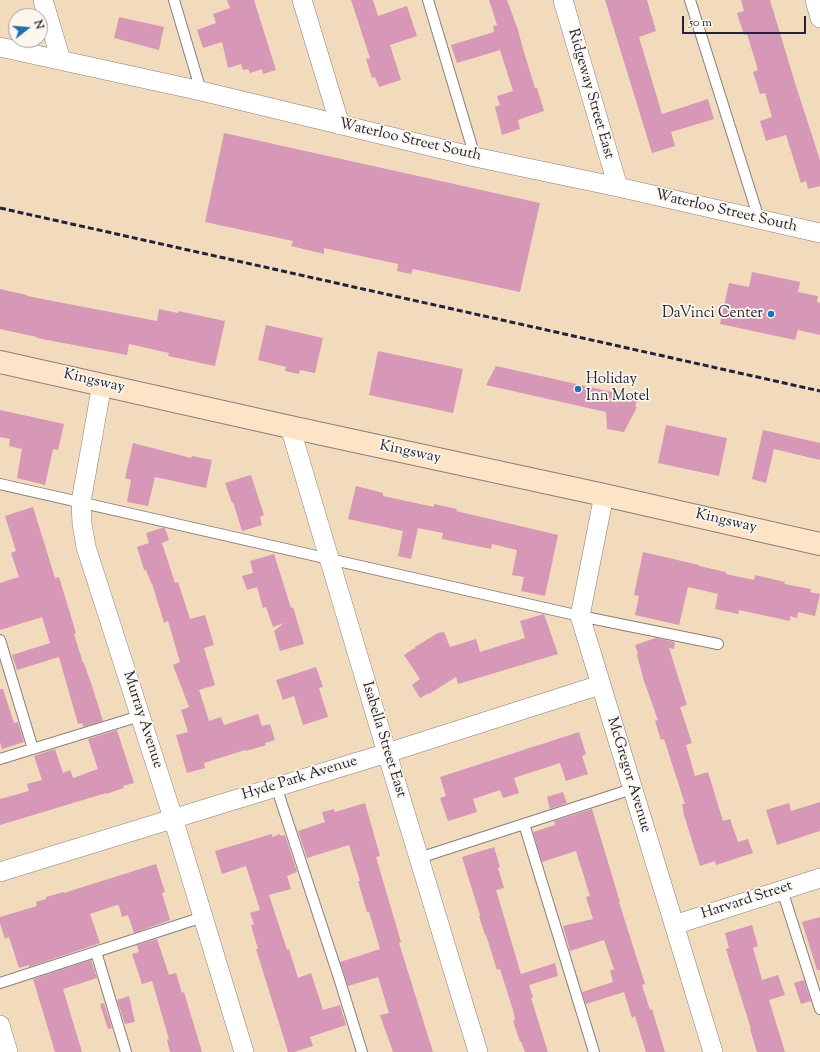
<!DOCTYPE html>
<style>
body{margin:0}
#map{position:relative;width:820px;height:1052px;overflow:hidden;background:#f2dbbc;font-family:"Sorts Mill Goudy",serif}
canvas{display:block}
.north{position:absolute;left:8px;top:8px;width:40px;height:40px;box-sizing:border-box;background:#fbf7ec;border:1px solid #a4a2a5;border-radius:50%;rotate:73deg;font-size:11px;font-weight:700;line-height:16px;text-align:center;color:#22223b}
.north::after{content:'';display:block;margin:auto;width:14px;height:18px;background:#1f6fb2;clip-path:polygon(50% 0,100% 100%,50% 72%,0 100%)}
.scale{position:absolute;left:682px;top:16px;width:124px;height:18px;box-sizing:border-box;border:2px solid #22223b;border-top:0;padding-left:5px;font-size:12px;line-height:14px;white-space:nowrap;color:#22223b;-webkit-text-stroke:3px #fbf7ec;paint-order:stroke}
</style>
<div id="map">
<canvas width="820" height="1052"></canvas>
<div class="north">N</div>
<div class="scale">50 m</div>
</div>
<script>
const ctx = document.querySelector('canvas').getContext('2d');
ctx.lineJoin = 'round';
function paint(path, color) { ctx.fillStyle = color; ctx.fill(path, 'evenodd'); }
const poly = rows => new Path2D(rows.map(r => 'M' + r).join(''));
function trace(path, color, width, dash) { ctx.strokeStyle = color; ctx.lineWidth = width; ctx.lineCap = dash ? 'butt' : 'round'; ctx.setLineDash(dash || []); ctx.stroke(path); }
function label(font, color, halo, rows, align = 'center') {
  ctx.font = font + ' "Sorts Mill Goudy",serif'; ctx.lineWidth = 3.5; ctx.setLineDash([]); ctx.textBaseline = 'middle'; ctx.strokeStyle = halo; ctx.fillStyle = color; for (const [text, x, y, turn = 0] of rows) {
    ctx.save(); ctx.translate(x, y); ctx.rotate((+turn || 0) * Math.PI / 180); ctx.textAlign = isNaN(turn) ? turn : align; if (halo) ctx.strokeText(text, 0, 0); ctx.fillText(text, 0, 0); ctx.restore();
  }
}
const building = poly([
 [227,0,254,0,276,70,263,74,262,69,250,73,248,69,243,70,241,64,228,68,222,42,203,48,197,30,216,23,213,14,230,8],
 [351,0,373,0,378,16,407,6,417,36,390,45,401,80,379,87,375,77,372,78,366,59,370,58],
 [489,0,507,0,518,30,523,49,535,88,537,88,544,111,518,120,520,129,502,135,495,107,500,105,497,96,513,91,500,50,457,63,451,45,494,32,493,26,497,25],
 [605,0,647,0,656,31,639,37,662,114,708,99,714,119,671,132,675,146,652,153],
 [741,0,770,0,795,83,820,160,820,186,808,189,806,181,801,183,786,135,766,141,760,121,772,117,765,93,760,94,753,72,758,70,747,34,744,35,737,13,744,11],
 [119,17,164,27,159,50,114,38],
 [224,133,540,203,520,292,413,269,411,274,397,271,398,264,324,248,324,254,291,246,293,241,205,222],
 [752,272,800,282,798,292,818,296,817,302,820,303,820,335,798,330,795,340,720,324,729,283,749,287],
 [0,289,27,295,27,296,157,321,159,309,178,313,178,311,225,321,215,366,168,356,169,353,129,344,127,355,37,338,37,337,0,329],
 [266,325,323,338,315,373,300,370,299,374,285,371,286,367,258,360],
 [378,351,463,369,453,413,369,395],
 [496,366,639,398,635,406,637,407,624,432,607,429,606,412,486,385],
 [0,410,64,424,58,450,53,449,45,485,17,478,22,449,9,446,10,439,0,437],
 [666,425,727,438,719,476,658,463],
 [763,430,820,443,820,460,774,449,766,483,752,479],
 [133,443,191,458,192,456,212,460,206,488,155,477,148,506,127,502,131,480,125,478],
 [251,475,264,515,260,517,262,525,242,531,233,502,232,503,225,483],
 [356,486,383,493,383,496,434,507,434,504,457,509,456,511,558,535,545,596,521,591,524,577,512,575,517,550,492,544,491,549,442,539,443,533,418,528,411,559,398,556,403,531,348,519],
 [33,507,55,578,59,577,76,633,74,634,83,663,84,663,92,686,103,721,84,727,82,723,78,724,59,657,17,670,12,655,50,643,42,617,0,630,0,583,19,577,11,553,16,551,5,516],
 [162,528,165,528,169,540,162,543,175,583,178,582,190,619,205,615,214,645,204,648,215,685,199,690,209,721,221,717,224,725,258,714,262,726,270,724,275,740,265,743,266,745,246,751,245,750,204,763,205,768,187,773,176,735,188,732,181,710,189,707,173,665,180,662,168,621,164,623,152,583,151,583,146,570,144,570,137,547,149,543,146,533],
 [643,552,699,565,699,566,726,572,726,574,754,580,755,575,785,582,784,584,811,589,810,592,820,594,815,616,798,612,797,618,790,616,790,621,739,610,738,614,715,609,718,594,688,587,679,625,635,615,639,596,634,595],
 [274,554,291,608,293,607,304,644,280,651,274,631,284,623,273,627,266,607,263,608,257,587,247,590,242,576,253,573,250,561],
 [544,614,558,654,458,684,456,677,429,694,429,693,420,698,412,685,420,679,404,655,413,649,415,649,415,647,438,633,444,632,450,647,476,639,480,652,525,638,520,621],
 [656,638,675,642,674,649,669,648,687,705,680,707,692,743,686,745,695,776,708,772,723,821,730,819,738,842,748,839,753,853,716,865,715,861,700,866,684,815,682,804,685,804,664,739,661,740,655,721,658,720,644,681,637,655,638,654,635,645],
 [316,667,323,687,319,688,328,717,303,725,294,696,283,700,276,680],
 [0,689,3,689,14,723,18,722,24,742,2,749,0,742],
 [117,730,134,783,123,786,124,788,106,794,106,793,0,825,0,799,29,791,27,784,42,780,34,756,55,749,63,773,70,770,73,778,98,769,88,739],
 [579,732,586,754,582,756,588,774,566,781,560,763,514,778,519,793,503,798,500,790,473,799,477,812,448,821,440,798,446,796,440,777],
 [563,792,567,803,550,809,547,797],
 [820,802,820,831,777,845,766,810,789,803,791,811],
 [365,803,380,856,376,857,401,942,399,943,433,1052,393,1052,380,1015,389,1013,378,977,348,986,340,962,380,949,369,912,367,912,358,881,360,881,349,845,307,858,298,831,325,822,322,812,334,809,335,812],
 [592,809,620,902,619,902,645,984,642,985,650,1010,652,1009,665,1052,646,1052,635,1016,632,1018,624,992,586,1004,582,992,613,982,610,971,614,969,604,940,570,951,563,926,593,919,586,897,590,896,576,851,542,862,533,832,555,825,554,821],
 [272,834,272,837,280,834,281,836,285,835,297,872,287,876,291,889,269,895,287,950,289,949,298,978,311,973,323,1010,340,1005,346,1025,310,1037,313,1046,294,1052,288,1052,256,949,258,949,251,925,254,924,250,913,260,910,246,866,222,874,215,851],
 [494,847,500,867,498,868,504,888,496,890,521,974,555,963,558,976,529,985,533,997,531,998,548,1052,525,1052,521,1041,520,1042,513,1021,515,1020,513,1010,500,969,497,970,486,935,485,935,479,916,480,915,462,857],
 [156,864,165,892,162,893,170,920,134,933,128,915,122,917,119,906,117,905,90,914,100,943,29,967,29,965,19,968,9,937,5,939,0,923,0,917,37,906,36,902,46,899,46,897,64,892,64,893],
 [820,917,820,970,817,970,802,922],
 [752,925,758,946,753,948,762,980,778,975,785,995,769,1000,785,1052,757,1052,750,1029,751,1029,726,949,729,948,725,933],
 [157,939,169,975,176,973,182,993,184,992,202,1052,170,1052,167,1040,169,1039,152,981,142,984,132,954,139,952,137,945],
 [91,960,97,978,63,989,82,1052,55,1052,33,979],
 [804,980,811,1001,801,1004,794,983],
 [129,996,135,1022,125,1024,117,1000],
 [104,1003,112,1028,108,1029,100,1004]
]);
const lane = poly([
 [174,0,201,91],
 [428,0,475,157],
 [690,0,759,219],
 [0,484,580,616,718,644],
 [0,640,33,749],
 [0,759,140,716],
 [276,786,339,978,362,1052],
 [524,824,594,1052],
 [419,858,632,789],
 [782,890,820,1009],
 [96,952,126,1052],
 [0,983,203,917]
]);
const street = poly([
 [43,0,61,60],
 [302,0,340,125],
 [563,0,618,187],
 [815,0,820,18],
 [0,47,201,91,475,157,618,187,820,233],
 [102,384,81,502,82,524,86,547,173,818,244,1052],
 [290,427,387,753,478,1052],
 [604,495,580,616,713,1052],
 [0,872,387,753,600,685],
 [674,925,820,878],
 [0,1025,8,1052]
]);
const secondary = poly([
 [0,362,290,427,604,495,820,544]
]);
const rail = poly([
 [0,208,820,391]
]);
const markers = [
 [771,314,4,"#1f6fb2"],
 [578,389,4,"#1f6fb2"]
];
const streetNames = [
 ["Ridgeway Street East",590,94,74],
 ["Waterloo Street South",410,141,13],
 ["Waterloo Street South",726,212,13],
 ["Kingsway",94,382,13],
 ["Kingsway",410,453,12],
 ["Kingsway",726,522,13],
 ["Murray Avenue",142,720,72],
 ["Isabella Street East",383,740,73],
 ["McGregor Avenue",628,775,73],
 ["Hyde Park Avenue",300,779,-17],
 ["Harvard Street",747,901,-18]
];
const poiNames = [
 ["DaVinci Center",763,314],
 ["Holiday",586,380,"left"],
 ["Inn Motel",586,397,"left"]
];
paint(building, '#d797b6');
trace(lane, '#8a7e7c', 12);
trace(street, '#8a7e7c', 20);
trace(secondary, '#8a7e7c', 24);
trace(lane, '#fff', 10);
trace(street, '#fff', 19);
trace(secondary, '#fee4c6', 22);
trace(rail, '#22223b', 3, [6, 3]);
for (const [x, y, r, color] of markers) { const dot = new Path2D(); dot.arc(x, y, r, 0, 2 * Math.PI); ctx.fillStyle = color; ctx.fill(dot); trace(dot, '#fbf7ec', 1.5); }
label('15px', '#22223b', '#fbf7ec', streetNames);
label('15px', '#22223b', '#fbf7ec', poiNames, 'right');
</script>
